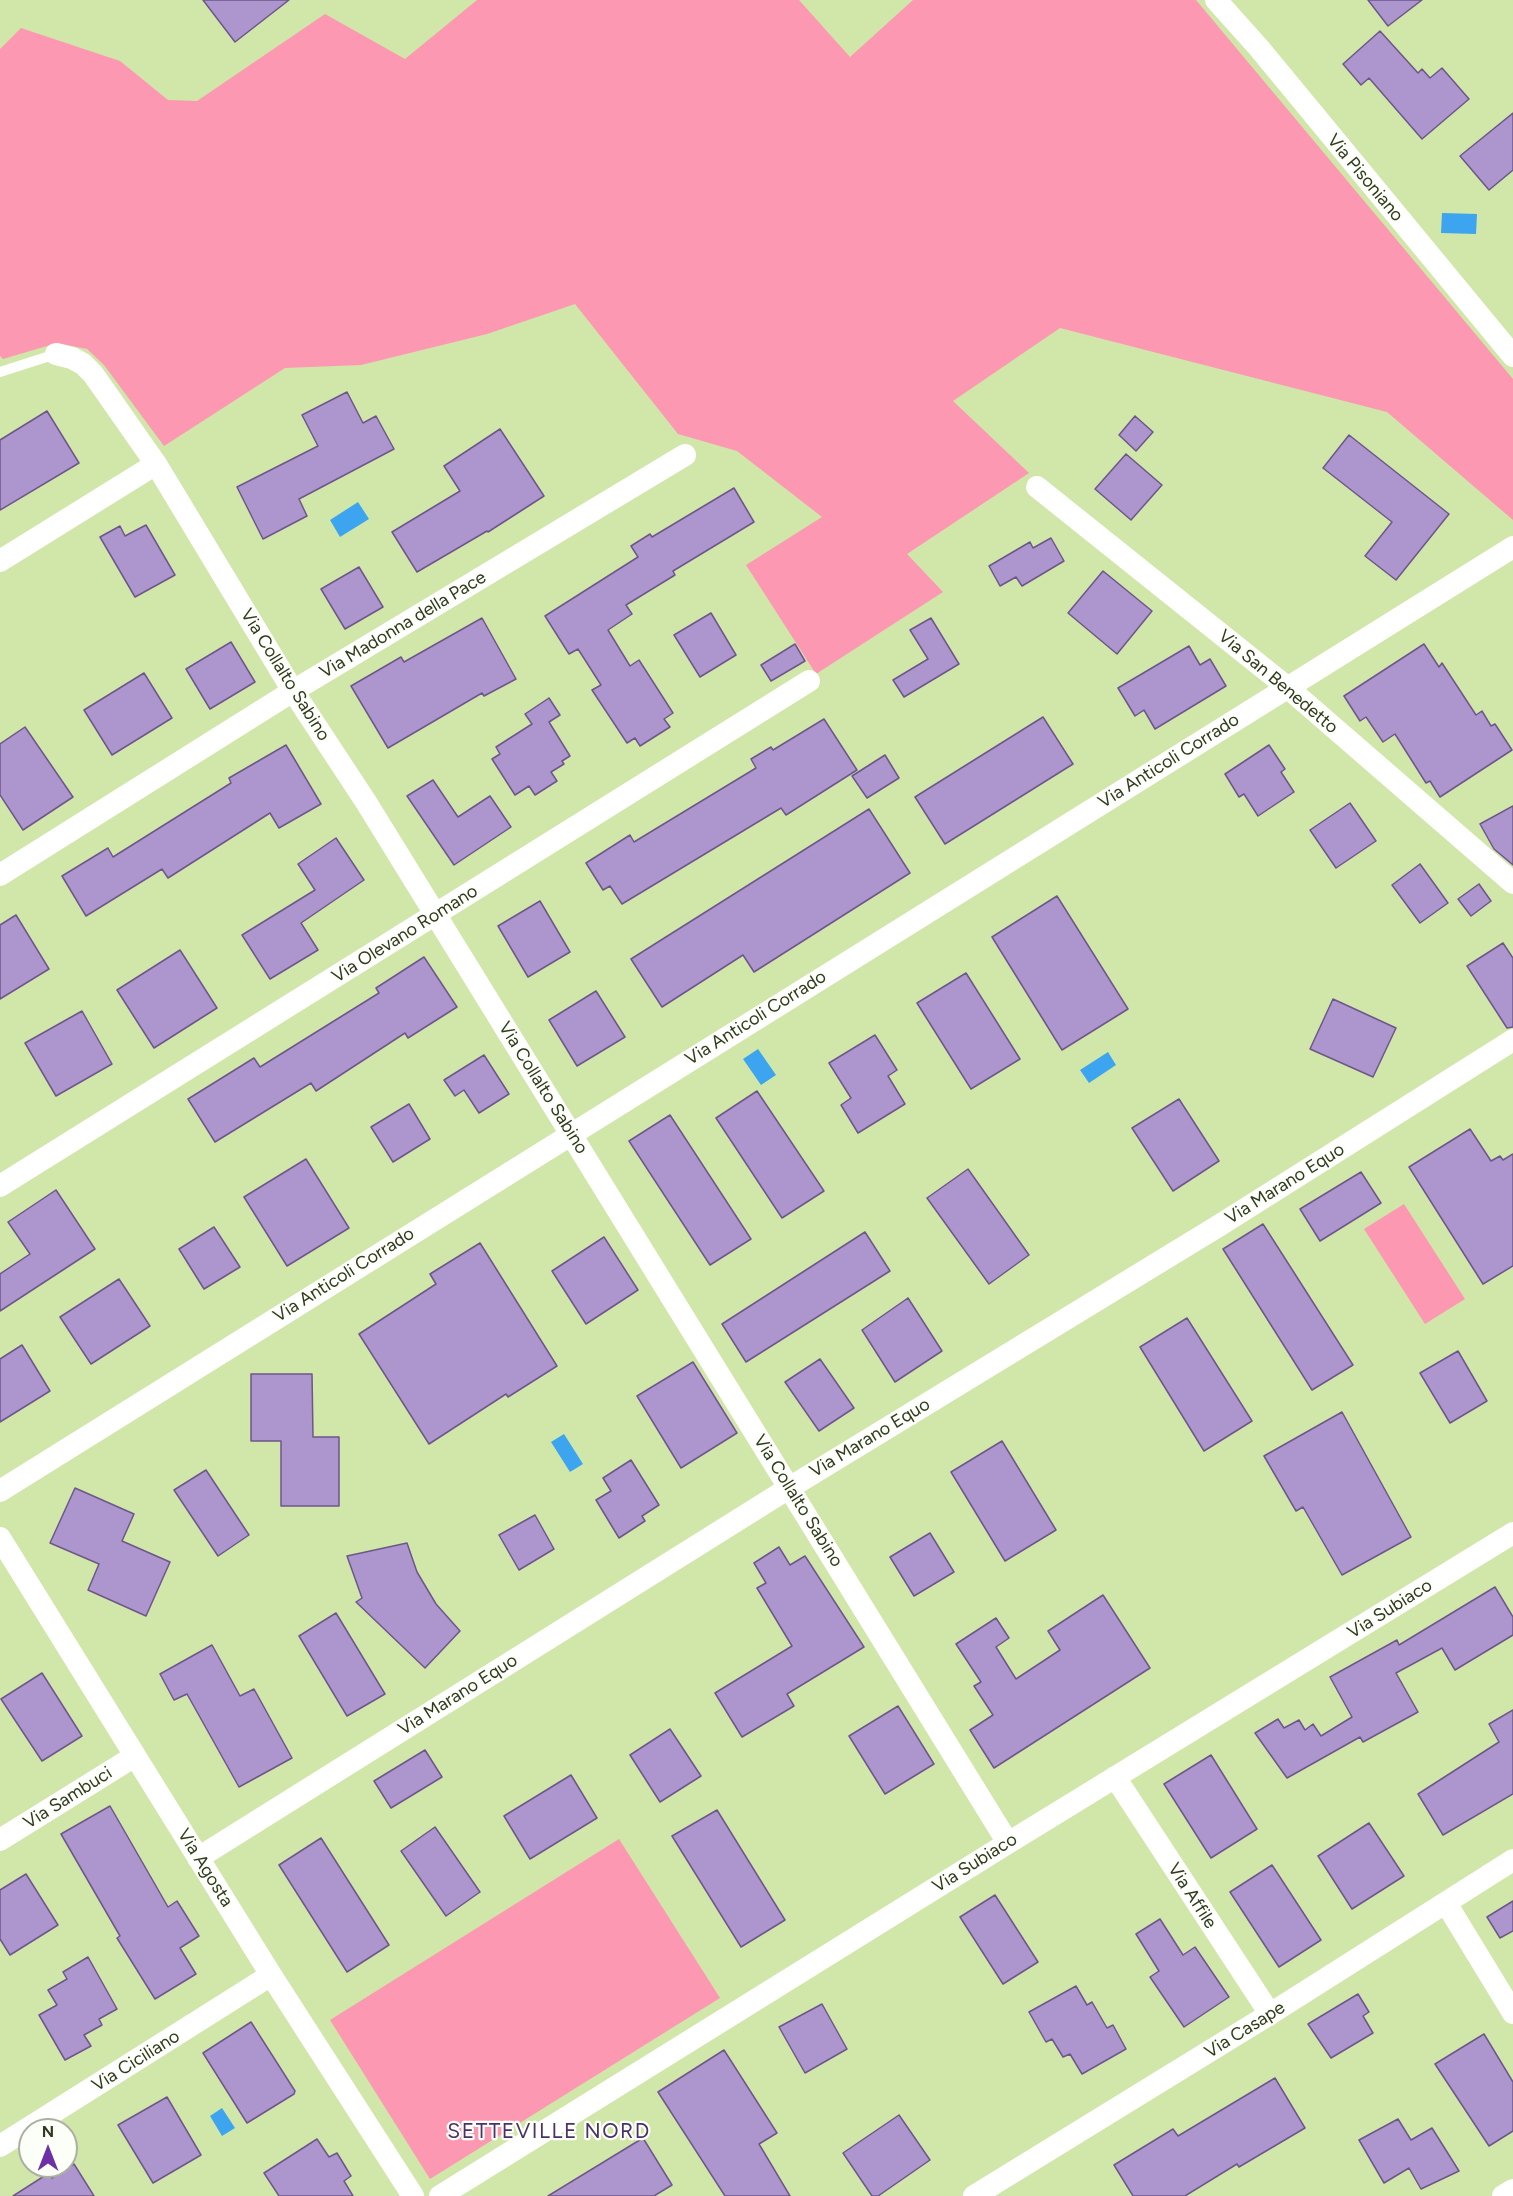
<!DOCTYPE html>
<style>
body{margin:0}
#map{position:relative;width:1513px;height:2196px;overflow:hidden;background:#d1e6a9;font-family:Figtree,sans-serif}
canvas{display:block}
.north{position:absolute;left:18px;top:2118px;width:60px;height:60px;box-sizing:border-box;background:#fcfff8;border:2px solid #abb0a2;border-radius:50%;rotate:0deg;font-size:16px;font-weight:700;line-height:24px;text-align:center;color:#313921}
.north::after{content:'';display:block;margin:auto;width:21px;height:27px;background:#6d30a6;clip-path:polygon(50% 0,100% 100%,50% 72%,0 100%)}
</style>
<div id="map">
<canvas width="1513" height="2196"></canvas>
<div class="north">N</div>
</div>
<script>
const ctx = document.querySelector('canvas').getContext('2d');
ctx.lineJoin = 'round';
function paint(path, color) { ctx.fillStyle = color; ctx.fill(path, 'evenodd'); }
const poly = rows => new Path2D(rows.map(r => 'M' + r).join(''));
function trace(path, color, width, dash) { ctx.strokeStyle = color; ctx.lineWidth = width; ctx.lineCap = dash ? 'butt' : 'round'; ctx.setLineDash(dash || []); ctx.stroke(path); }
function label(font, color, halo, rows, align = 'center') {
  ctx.font = font + ' Figtree,sans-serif'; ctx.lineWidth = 4.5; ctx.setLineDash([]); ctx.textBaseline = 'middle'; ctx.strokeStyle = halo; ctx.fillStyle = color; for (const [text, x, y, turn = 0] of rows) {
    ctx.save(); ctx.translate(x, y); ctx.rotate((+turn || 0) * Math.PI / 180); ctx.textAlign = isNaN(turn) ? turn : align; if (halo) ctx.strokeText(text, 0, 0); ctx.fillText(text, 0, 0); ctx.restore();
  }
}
const green = poly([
 [477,0,799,0,850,57,913,0,1196,0,1513,379,1513,520,1387,412,1060,328,953,401,1029,473,907,554,943,592,816,674,746,565,822,517,737,451,678,434,575,304,487,334,361,365,285,368,164,446,104,365,87,349,57,343,3,359,0,356,0,49,21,28,120,61,168,100,197,101,325,14,405,59],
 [1404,1204,1465,1299,1425,1324,1364,1229],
 [619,1839,720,1998,430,2179,330,2020]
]);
const water = poly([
 [1442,213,1477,214,1476,234,1441,233],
 [358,502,369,519,340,537,330,520],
 [758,1049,776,1075,761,1085,743,1059],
 [1108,1052,1116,1065,1089,1083,1080,1070],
 [564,1434,583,1464,570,1472,551,1442],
 [222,2108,235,2128,222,2136,210,2116]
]);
const building = poly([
 [203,0,289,0,235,42,203,0],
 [1368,0,1422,0,1388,26,1368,0],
 [1380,31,1418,73,1422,69,1430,78,1442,68,1469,99,1422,139,1369,78,1361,85,1343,64,1380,31],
 [1513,113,1513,170,1489,190,1460,156,1513,113],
 [347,392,363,423,376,416,394,449,299,499,307,516,263,539,237,487,318,446,302,415,347,392],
 [47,411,79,463,0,510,0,440,47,411],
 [1135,416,1153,432,1136,451,1119,435,1135,416],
 [500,429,544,496,488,532,487,531,417,572,392,532,460,491,444,466,500,429],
 [1349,435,1449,514,1396,580,1365,556,1392,522,1323,468,1349,435],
 [1126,454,1162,485,1131,520,1095,489,1126,454],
 [734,488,754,522,673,571,675,575,626,605,632,614,608,630,630,666,639,660,673,713,664,719,670,727,640,746,635,738,627,743,592,690,601,685,578,649,569,654,545,616,638,557,631,546,650,534,652,537,734,488],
 [146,525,175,575,135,597,100,537,120,526,125,536,146,525],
 [1051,538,1064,561,1022,586,1016,577,1000,586,989,566,1030,542,1033,548,1051,538],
 [359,567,383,607,345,629,321,589,359,567],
 [1103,571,1152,611,1117,654,1068,613,1103,571],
 [711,613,736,655,700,677,674,635,711,613],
 [482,618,516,679,484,696,482,693,388,748,351,686,401,657,404,662,482,618],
 [931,618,959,664,904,697,893,680,928,659,910,630,931,618],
 [231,642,255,682,210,709,186,669,231,642],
 [795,644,805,661,771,681,761,665,795,644],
 [1424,644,1439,667,1442,663,1476,715,1482,711,1491,726,1495,724,1512,750,1440,797,1430,781,1426,783,1395,734,1383,742,1366,717,1360,721,1344,696,1424,644],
 [1189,646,1200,665,1210,659,1226,686,1155,729,1144,710,1135,716,1118,688,1189,646],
 [144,673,172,718,112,755,84,710,144,673],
 [549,698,560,715,549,722,570,756,562,761,564,764,551,772,557,781,535,795,529,786,515,795,492,759,500,754,496,747,532,724,525,714,549,698],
 [1043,717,1073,764,945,844,915,797,1043,717],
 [824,719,857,770,786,815,781,808,622,904,610,886,603,890,586,863,630,835,634,842,756,768,751,759,771,747,773,750,824,719],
 [25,727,73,797,23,830,0,795,0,744,25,727],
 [286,745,321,804,279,828,270,813,168,878,162,869,86,916,62,876,108,848,113,857,231,783,229,778,286,745],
 [1269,745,1285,769,1281,772,1294,792,1258,816,1244,794,1239,797,1225,774,1269,745],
 [885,755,899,778,867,798,852,776,885,755],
 [433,780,458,817,490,796,511,827,454,865,407,796,433,780],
 [1350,803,1376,841,1336,868,1310,830,1350,803],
 [1513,806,1513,865,1494,849,1480,824,1513,806],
 [869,809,910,873,754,972,743,955,662,1007,631,959,869,809],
 [336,838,364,880,301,923,318,950,270,979,242,935,315,890,298,864,336,838],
 [1420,864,1448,903,1420,923,1392,885,1420,864],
 [1479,884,1491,901,1471,916,1458,899,1479,884],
 [1057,896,1128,1009,1062,1050,992,937,1057,896],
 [540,901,570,952,528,977,498,926,540,901],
 [16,915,49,969,0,999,0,925,16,915],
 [1503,943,1513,958,1513,1027,1507,1028,1467,966,1503,943],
 [180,950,217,1008,154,1048,117,990,180,950],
 [424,957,457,1007,408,1038,405,1033,316,1091,311,1083,215,1142,188,1099,254,1058,260,1067,379,993,376,988,424,957],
 [966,973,1020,1059,971,1089,917,1003,966,973],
 [596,991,625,1037,577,1066,549,1020,596,991],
 [1333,999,1396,1028,1373,1077,1310,1049,1333,999],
 [82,1011,112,1064,56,1096,25,1043,82,1011],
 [875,1035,897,1070,888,1076,905,1104,858,1133,841,1105,851,1098,829,1063,875,1035],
 [484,1055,509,1094,479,1113,464,1090,455,1096,444,1080,484,1055],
 [757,1091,824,1191,782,1218,716,1118,757,1091],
 [1179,1099,1219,1161,1173,1191,1132,1128,1179,1099],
 [409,1104,430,1139,393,1162,371,1127,409,1104],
 [670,1115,751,1239,710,1265,629,1141,670,1115],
 [1470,1129,1491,1161,1500,1156,1503,1160,1513,1154,1513,1266,1483,1284,1409,1167,1470,1129],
 [306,1159,349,1228,287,1266,244,1197,306,1159],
 [968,1169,1029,1255,989,1284,927,1198,968,1169],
 [1361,1172,1381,1203,1320,1241,1300,1209,1361,1172],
 [56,1190,95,1249,0,1311,0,1274,30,1254,8,1222,56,1190],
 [1263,1224,1353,1365,1312,1390,1223,1249,1263,1224],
 [214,1227,240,1267,204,1289,179,1249,214,1227],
 [865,1232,890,1271,746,1362,722,1324,865,1232],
 [604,1237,638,1290,586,1324,552,1271,604,1237],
 [480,1243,557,1366,508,1397,506,1394,429,1444,359,1334,436,1284,430,1274,480,1243],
 [119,1279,150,1326,91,1364,60,1317,119,1279],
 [908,1298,942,1351,895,1382,862,1330,908,1298],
 [1187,1318,1252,1421,1204,1451,1140,1347,1187,1318],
 [22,1345,50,1391,0,1422,0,1359,22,1345],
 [1458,1351,1487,1401,1450,1423,1420,1373,1458,1351],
 [820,1359,854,1408,819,1431,785,1382,820,1359],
 [693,1362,737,1433,681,1468,637,1396,693,1362],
 [251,1374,312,1374,313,1437,339,1437,339,1506,281,1506,281,1441,251,1441,251,1374],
 [1342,1412,1411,1537,1342,1575,1303,1507,1296,1511,1264,1456,1342,1412],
 [1002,1441,1056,1530,1005,1561,951,1472,1002,1441],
 [631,1460,659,1505,642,1516,645,1521,619,1538,596,1500,611,1491,603,1478,631,1460],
 [206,1470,249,1535,218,1556,174,1490,206,1470],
 [75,1488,134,1514,122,1541,170,1562,146,1616,88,1590,99,1564,50,1543,75,1488],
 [535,1515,554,1549,519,1570,499,1535,535,1515],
 [930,1533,954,1572,914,1596,890,1557,930,1533],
 [407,1543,417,1572,436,1604,460,1631,425,1668,356,1602,362,1598,347,1556,407,1543],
 [779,1547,790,1565,805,1556,864,1647,787,1694,794,1706,742,1737,715,1693,792,1646,757,1588,766,1583,754,1563,779,1547],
 [1495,1587,1513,1617,1513,1635,1455,1670,1442,1648,1396,1673,1418,1712,1363,1742,1360,1737,1287,1778,1255,1733,1278,1719,1284,1728,1299,1720,1305,1730,1313,1724,1321,1736,1352,1717,1330,1677,1397,1640,1399,1645,1495,1587],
 [1103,1595,1150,1668,994,1768,970,1730,993,1715,974,1686,981,1682,956,1644,996,1618,1009,1638,996,1647,1016,1679,1060,1650,1048,1631,1103,1595],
 [336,1613,385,1694,347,1716,299,1636,336,1613],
 [212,1645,240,1696,254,1689,292,1758,239,1787,187,1694,174,1700,160,1674,212,1645],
 [42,1673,82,1736,42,1761,1,1699,42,1673],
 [898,1706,934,1764,885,1794,849,1736,898,1706],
 [1513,1710,1513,1794,1443,1835,1418,1794,1499,1742,1489,1724,1513,1710],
 [670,1729,701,1776,660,1802,630,1755,670,1729],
 [425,1750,442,1777,391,1808,374,1781,425,1750],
 [1211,1755,1257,1829,1211,1858,1164,1784,1211,1755],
 [571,1775,597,1818,530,1859,504,1816,571,1775],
 [110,1806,168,1907,177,1901,199,1936,180,1948,196,1974,155,1999,117,1938,120,1936,61,1834,110,1806],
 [717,1810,785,1920,741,1947,672,1836,717,1810],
 [1369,1823,1404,1876,1352,1909,1318,1856,1369,1823],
 [435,1827,480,1892,446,1916,401,1851,435,1827],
 [321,1838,389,1945,347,1972,279,1865,321,1838],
 [1272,1865,1321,1940,1279,1967,1230,1892,1272,1865],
 [26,1874,58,1925,10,1955,0,1939,0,1890,26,1874],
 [995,1895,1038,1962,1003,1984,960,1917,995,1895],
 [1513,1901,1513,1931,1500,1938,1487,1917,1513,1901],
 [1160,1919,1183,1955,1195,1947,1229,1997,1184,2027,1150,1977,1159,1971,1136,1934,1160,1919],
 [88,1957,117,2009,99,2019,102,2025,84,2035,91,2046,65,2060,39,2015,57,2005,48,1990,67,1979,63,1972,88,1957],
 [1076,1986,1087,2005,1092,2002,1107,2028,1113,2025,1126,2049,1082,2074,1070,2054,1063,2057,1052,2039,1046,2042,1029,2012,1076,1986],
 [1358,1994,1369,2012,1363,2016,1373,2033,1331,2058,1308,2024,1358,1994],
 [822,2004,847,2049,805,2073,779,2027,822,2004],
 [251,2022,295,2091,294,2094,247,2123,203,2053,251,2022],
 [1484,2034,1513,2082,1513,2131,1489,2146,1435,2064,1484,2034],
 [724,2050,777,2133,759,2144,790,2196,725,2196,658,2092,724,2050],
 [1275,2078,1305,2128,1239,2167,1237,2164,1185,2196,1133,2196,1114,2165,1173,2129,1178,2136,1275,2078],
 [167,2097,201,2155,153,2183,118,2125,167,2097],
 [899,2115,930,2160,878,2196,872,2196,843,2153,899,2115],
 [1398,2119,1411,2140,1432,2128,1459,2171,1421,2189,1409,2168,1384,2183,1359,2140,1398,2119],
 [643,2138,672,2185,654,2196,548,2196,643,2138],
 [317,2139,329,2157,337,2153,351,2176,344,2181,353,2196,279,2196,264,2173,317,2139],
 [74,2164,94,2196,13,2196,49,2173,52,2178,74,2164]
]);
const lane = poly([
 [0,372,56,354]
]);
const street = poly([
 [1216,0,1259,48,1513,356],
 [56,354,72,358,83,364,93,374,156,464,293,691,366,802,1008,1843],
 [1037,487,1287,687,1513,883],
 [0,561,156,464],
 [0,875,293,691,685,455],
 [0,1186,809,681],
 [0,1491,1513,547],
 [0,1538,271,1975,413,2196],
 [1115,1777,1270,2014],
 [0,1840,135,1756],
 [198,1858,789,1488,1220,1225,1513,1040],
 [1446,1903,1513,2013],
 [0,2146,271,1975],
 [440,2196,1008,1843,1513,1533],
 [974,2196,1270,2014,1513,1860],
 [1503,2196,1513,2190]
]);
const streetNames = [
 ["Via Pisoniano",1365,178,50],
 ["Via Madonna della Pace",403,625,-31],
 ["Via Collalto Sabino",285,675,58],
 ["Via San Benedetto",1278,682,40],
 ["Via Anticoli Corrado",1169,761,-32],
 ["Via Olevano Romano",405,934,-32],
 ["Via Anticoli Corrado",756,1018,-32],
 ["Via Collalto Sabino",543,1088,58],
 ["Via Marano Equo",1285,1184,-32],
 ["Via Anticoli Corrado",344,1275,-32],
 ["Via Marano Equo",870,1438,-31],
 ["Via Collalto Sabino",798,1501,58],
 ["Via Subiaco",1390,1609,-32],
 ["Via Marano Equo",458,1695,-32],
 ["Via Sambuci",68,1798,-32],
 ["Via Subiaco",975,1863,-32],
 ["Via Agosta",205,1868,58],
 ["Via Affile",1192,1896,57],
 ["Via Casape",1245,2030,-32],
 ["Via Ciciliano",136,2061,-32]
];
const quarterNames = [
 ["SETTEVILLE NORD",549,2132]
];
paint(green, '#fc98b2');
paint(water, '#3da5ef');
paint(building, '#ad95cd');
trace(building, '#6d578a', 1.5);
trace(lane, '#fff', 10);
trace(street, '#fff', 22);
label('18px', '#313921', '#fcfff8', streetNames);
ctx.letterSpacing = '1.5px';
label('21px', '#4c306b', '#fcfff8', quarterNames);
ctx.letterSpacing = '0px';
</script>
